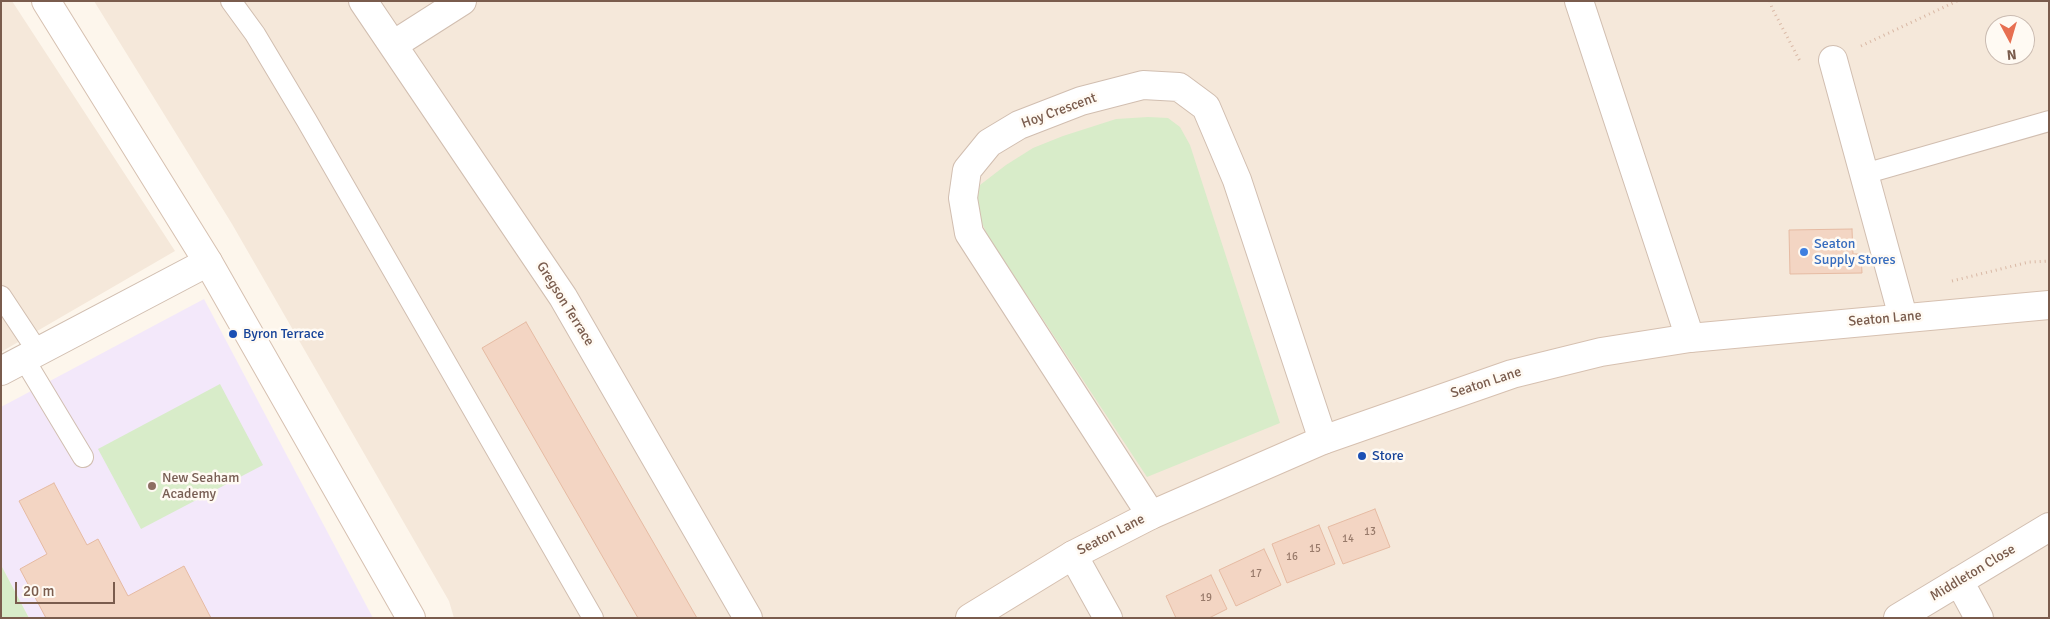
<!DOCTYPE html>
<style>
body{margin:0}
#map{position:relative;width:2050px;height:619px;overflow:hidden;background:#fdf6ec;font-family:Signika,sans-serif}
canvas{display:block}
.frame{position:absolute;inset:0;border:2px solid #7a5c4d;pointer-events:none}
.north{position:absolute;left:1985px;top:15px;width:50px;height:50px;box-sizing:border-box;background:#fffaf3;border:1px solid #cabbb1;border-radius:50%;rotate:174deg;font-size:14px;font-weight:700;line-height:20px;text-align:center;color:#7a5c4d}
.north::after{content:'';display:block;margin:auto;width:18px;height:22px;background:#e76f51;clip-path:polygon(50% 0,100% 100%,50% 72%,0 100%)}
.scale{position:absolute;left:15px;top:582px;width:100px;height:22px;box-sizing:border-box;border:2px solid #7a5c4d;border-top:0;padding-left:6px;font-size:15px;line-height:18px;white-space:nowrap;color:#7a5c4d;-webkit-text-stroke:4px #fffaf3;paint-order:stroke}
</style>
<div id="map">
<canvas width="2050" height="619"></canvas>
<div class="frame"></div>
<div class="north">N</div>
<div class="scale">20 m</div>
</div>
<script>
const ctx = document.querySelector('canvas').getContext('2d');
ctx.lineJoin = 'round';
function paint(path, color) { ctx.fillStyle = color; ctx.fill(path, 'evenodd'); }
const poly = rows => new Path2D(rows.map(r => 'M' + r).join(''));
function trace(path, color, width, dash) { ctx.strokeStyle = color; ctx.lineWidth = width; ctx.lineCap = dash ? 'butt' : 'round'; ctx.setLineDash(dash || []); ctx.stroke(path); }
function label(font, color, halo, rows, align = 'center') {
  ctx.font = font + ' Signika,sans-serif'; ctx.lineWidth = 5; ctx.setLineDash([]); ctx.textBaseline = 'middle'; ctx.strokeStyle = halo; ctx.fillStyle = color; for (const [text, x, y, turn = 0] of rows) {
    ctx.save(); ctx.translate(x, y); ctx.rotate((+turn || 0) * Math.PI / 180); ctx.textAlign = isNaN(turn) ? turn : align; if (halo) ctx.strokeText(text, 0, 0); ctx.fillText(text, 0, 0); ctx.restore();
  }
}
const residential = poly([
 [1,1,12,1,175,251,1,352],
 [94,1,2049,1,2049,618,454,618,449,601,232,224],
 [1995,25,2025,25,2025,55,1995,55]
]);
const education = poly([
 [204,299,373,618,29,618,1,565,1,407]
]);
const green = poly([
 [1148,117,1168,118,1180,127,1190,145,1280,423,1147,477,988,236,979,217,977,201,980,185,1006,165,1033,148,1063,136,1116,119],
 [220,384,263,465,141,529,98,449],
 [1,565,29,618,1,618]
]);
const building = poly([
 [1852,229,1853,254,1861,254,1862,273,1790,274,1789,230,1852,229],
 [526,322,697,618,638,618,482,348,526,322],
 [54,483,87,545,98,539,128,596,184,566,211,618,46,618,20,569,47,554,19,501,54,483],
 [1375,509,1390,547,1343,564,1328,527,1375,509],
 [1319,525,1335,564,1287,583,1272,544,1319,525],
 [1264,549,1281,585,1236,606,1219,570,1264,549],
 [1211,575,1227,609,1209,618,1176,618,1166,596,1211,575]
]);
const path = poly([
 [1770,1,1772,8,1801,63],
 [1861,46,1957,1],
 [1952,281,2029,262,2049,261]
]);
const service = poly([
 [231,1,255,34,307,121,593,618],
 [1864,174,2049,121],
 [1,296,38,352],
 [24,359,83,457]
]);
const minor = poly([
 [363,1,563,297,748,618],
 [1579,1,1690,338],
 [393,45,462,1],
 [1833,60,1903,317],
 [1,371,208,262],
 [1151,515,969,233,963,198,967,170,989,143,1019,125,1081,101,1143,85,1179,87,1206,107,1237,180,1323,440],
 [1073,555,1108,618],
 [1959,581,1979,618],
 [1898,618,2049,527]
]);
const secondary = poly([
 [46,1,208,262,411,618],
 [970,618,1073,555,1151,515,1323,440,1512,374,1601,352,1690,338,2049,305]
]);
const markers = [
 [1804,252,5,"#3f7fe0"],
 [233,334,5,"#1a4fb4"],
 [1362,456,5,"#1a4fb4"],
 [152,486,5,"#8d6e63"]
];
const numberNames = [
 ["13",1370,532],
 ["14",1348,539],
 ["15",1315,549],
 ["16",1292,557],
 ["17",1256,574],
 ["19",1206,598]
];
const streetNames = [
 ["Hoy Crescent",1059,111,-20],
 ["Gregson Terrace",565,304,58],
 ["Seaton Lane",1885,319,-5],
 ["Seaton Lane",1486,383,-18],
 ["Seaton Lane",1111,535,-27],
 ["Middleton Close",1973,573,-31]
];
const shopNames = [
 ["Seaton",1814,244],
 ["Supply Stores",1814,260]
];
const transitNames = [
 ["Byron Terrace",243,334],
 ["Store",1372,456]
];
const educationNames = [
 ["New Seaham",162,478],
 ["Academy",162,494]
];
paint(residential, '#f5e8da');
paint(education, '#f3e8fa');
paint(green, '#d8ecc9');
paint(building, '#f3d5c3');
trace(building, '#e6bba3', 1);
trace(service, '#d1beb0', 22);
trace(minor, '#d1beb0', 30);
trace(secondary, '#d6c0b0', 30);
trace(path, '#d9b8a5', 3, [1, 4]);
trace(service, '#fff', 20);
trace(minor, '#fff', 28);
trace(secondary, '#fff', 28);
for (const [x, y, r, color] of markers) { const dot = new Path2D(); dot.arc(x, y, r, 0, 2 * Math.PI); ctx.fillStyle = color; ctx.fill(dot); trace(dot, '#fffaf3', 2); }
label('11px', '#987a6a', null, numberNames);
label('14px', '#7a5c4d', '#fffaf3', streetNames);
label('14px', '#366cbe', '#fffaf3', shopNames, 'left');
label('14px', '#164399', '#fffaf3', transitNames, 'left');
label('14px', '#785e54', '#fffaf3', educationNames, 'left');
</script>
